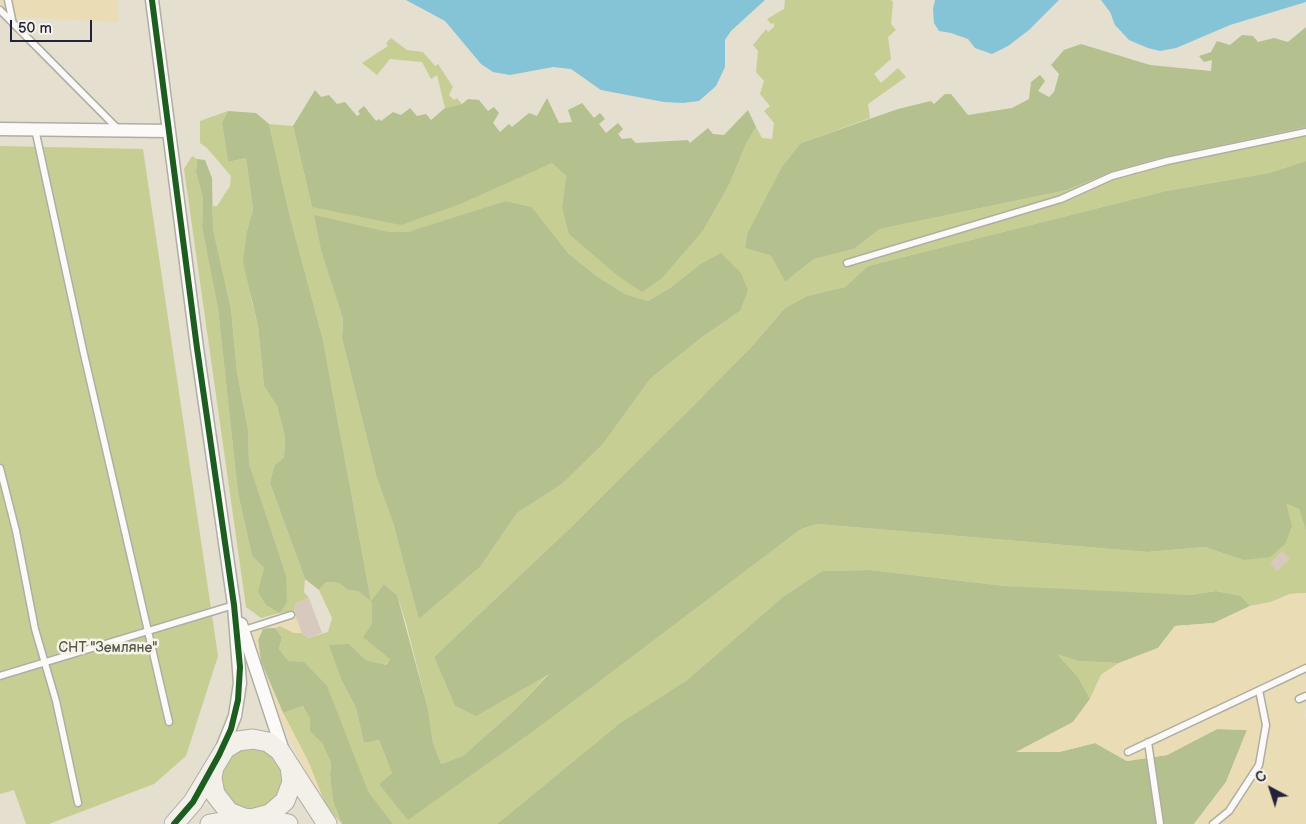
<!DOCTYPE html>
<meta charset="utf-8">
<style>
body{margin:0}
#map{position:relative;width:1306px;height:824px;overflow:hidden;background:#e4dfcf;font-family:"Balsamiq Sans",sans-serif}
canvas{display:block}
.north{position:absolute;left:1246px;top:764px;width:50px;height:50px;-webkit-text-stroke:4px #f7f3e8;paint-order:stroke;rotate:320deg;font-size:14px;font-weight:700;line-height:20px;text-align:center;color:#22223b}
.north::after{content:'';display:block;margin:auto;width:18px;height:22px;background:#22223b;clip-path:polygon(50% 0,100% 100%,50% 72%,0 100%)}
.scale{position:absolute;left:10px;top:20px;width:82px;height:22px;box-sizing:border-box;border:2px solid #22223b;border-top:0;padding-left:6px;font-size:15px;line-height:18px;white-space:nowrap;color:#22223b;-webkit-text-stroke:4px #f7f3e8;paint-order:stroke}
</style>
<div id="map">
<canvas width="1306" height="824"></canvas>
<div class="north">С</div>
<div class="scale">50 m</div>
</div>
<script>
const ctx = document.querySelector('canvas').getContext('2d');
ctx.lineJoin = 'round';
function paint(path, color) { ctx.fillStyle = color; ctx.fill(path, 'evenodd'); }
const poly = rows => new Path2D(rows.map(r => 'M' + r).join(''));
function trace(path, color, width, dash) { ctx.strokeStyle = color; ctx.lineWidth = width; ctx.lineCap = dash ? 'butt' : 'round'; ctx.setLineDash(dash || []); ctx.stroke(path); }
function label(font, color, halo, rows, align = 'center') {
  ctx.font = font + ' "Balsamiq Sans",sans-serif'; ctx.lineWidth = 5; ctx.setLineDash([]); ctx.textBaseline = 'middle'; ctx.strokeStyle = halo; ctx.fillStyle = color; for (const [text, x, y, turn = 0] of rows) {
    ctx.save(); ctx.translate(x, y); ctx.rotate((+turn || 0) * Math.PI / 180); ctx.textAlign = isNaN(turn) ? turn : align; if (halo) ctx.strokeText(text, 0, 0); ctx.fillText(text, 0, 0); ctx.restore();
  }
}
const green = poly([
 [785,0,891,0,893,2,891,24,896,30,888,37,891,59,874,74,881,83,898,68,906,77,868,104,870,118,801,143,762,209,747,234,745,248,771,256,785,282,814,259,854,249,880,229,1067,190,1111,172,1165,157,1306,127,1306,161,1269,173,1166,191,868,266,845,287,807,296,785,308,755,343,699,400,568,530,434,657,455,706,475,715,550,672,517,708,463,756,441,764,433,743,428,709,406,623,397,595,384,584,372,602,372,624,390,659,385,665,366,660,349,644,342,681,356,708,364,743,379,740,392,773,379,784,489,760,550,719,801,529,817,524,1147,552,1205,547,1243,560,1286,502,1299,509,1306,531,1306,593,1290,594,1271,602,1250,606,1241,596,1216,591,1190,595,1099,592,1005,586,870,570,822,571,784,596,687,680,620,723,497,824,393,824,368,791,352,755,279,649,282,637,275,628,280,626,294,633,302,633,308,638,328,632,332,618,319,590,326,582,339,583,348,590,358,591,371,601,323,340,290,217,269,124,293,126,312,207,508,181,552,163,566,176,562,207,704,229,730,183,746,144,756,127,762,138,772,139,774,123,764,111,770,106,760,94,764,81,756,72,758,51,753,45,766,29,768,32,774,27,774,23,771,24,767,19,784,9],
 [506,201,532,207,569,254,598,277,625,294,648,301,670,288,699,265,740,311,701,338,650,379,603,444,562,484,517,513,480,567,420,618,394,526,376,475,342,338,343,319,322,254,388,232,408,232,432,226],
 [391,38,407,50,423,52,435,66,438,64,453,87,449,95,454,100,457,98,462,104,445,108,437,75,431,79,422,62,390,59,377,75,362,63,388,46,386,43],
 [228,111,222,123,228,162,246,158,253,209,247,231,251,298,258,326,264,386,277,406,285,437,284,457,274,466,270,483,305,579,304,592,309,598,296,603,294,612,280,613,261,618,246,607,184,169,192,156,197,159,196,172,203,199,202,227,218,309,238,493,252,556,264,568,262,578,286,575,249,463,248,429,237,372,231,309,213,229,213,206,217,206,230,186,231,176,207,148,200,143,200,121],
 [0,146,143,149,218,656,186,756,154,784,49,824,26,824,14,790,0,794],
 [1056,653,1079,661,1119,663,1101,675,1090,699,1078,677],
 [303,706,310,719,311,731,322,743,331,763,330,775,333,801,342,824,327,808,308,761,283,713],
 '221 779a31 31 0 1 1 62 0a31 31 0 1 1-62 0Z'
]);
const forest = poly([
 [1306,27,1306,127,1165,157,1111,172,1067,190,880,229,854,249,814,259,785,282,771,256,745,248,747,234,782,167,801,143,898,109,931,101,934,104,945,94,951,94,968,115,1012,108,1029,99,1031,82,1040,75,1045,81,1038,91,1049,97,1054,92,1059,74,1051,65,1064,50,1081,44,1150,65,1211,71,1212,60,1204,62,1199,56,1211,52,1217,41,1230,45,1242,35,1253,36,1258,42,1274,38,1288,42],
 [315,90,321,97,329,95,337,104,345,102,357,116,360,114,358,111,364,106,376,121,379,119,381,121,393,112,401,115,410,108,417,116,426,114,431,120,445,108,462,104,468,99,479,100,488,111,494,107,499,113,493,123,500,132,509,124,512,127,529,113,537,116,547,98,559,123,572,122,568,110,582,103,594,118,600,113,605,119,599,124,606,133,618,123,623,129,618,134,622,139,631,138,636,143,688,140,690,143,708,128,713,134,724,135,748,110,756,127,746,144,730,183,704,229,662,278,642,292,618,276,569,234,562,207,566,176,552,163,460,204,401,225,312,207,293,126],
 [228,111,256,113,269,124,290,217,323,340,371,601,384,584,397,595,428,709,433,743,441,764,463,756,517,708,549,674,476,716,455,706,434,657,568,530,699,400,755,343,785,308,807,296,845,287,868,266,1166,191,1269,173,1306,161,1306,531,1299,509,1286,503,1292,526,1285,544,1270,557,1243,560,1205,547,1147,552,817,524,801,529,550,719,408,820,379,784,392,773,379,740,364,743,356,708,342,681,329,645,349,644,366,660,386,665,390,659,363,637,372,624,372,602,358,591,348,590,339,583,326,582,319,590,305,579,270,483,274,466,284,457,285,437,277,406,264,386,258,326,243,262,247,231,253,209,246,158,228,162,222,123],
 [197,159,205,160,212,178,213,229,231,309,237,372,248,429,249,463,286,575,287,602,280,613,266,605,258,592,264,568,252,556,238,493,218,309,202,227,203,199,196,172],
 [506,201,532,207,569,254,598,277,625,294,648,301,670,288,699,265,721,253,741,273,748,290,740,311,701,338,650,379,603,444,562,484,517,513,480,567,419,619,394,526,376,475,342,338,343,319,322,254,314,215,388,232,408,232],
 [870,570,1005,586,1190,595,1216,591,1241,596,1250,606,1214,623,1175,626,1158,648,1119,663,1079,661,1057,654,1078,677,1090,699,1073,722,1017,752,1059,752,1095,743,1127,761,1167,755,1217,729,1247,730,1226,782,1194,824,497,824,620,723,687,680,784,596,822,571],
 [263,628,275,628,282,637,279,649,288,661,304,662,327,686,368,791,393,824,342,824,333,801,330,775,331,763,322,743,310,731,310,719,303,706,283,713,261,662,258,640]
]);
const sand = poly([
 [0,0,117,0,119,22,0,16],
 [1306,593,1306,710,1302,712,1306,720,1306,824,1194,824,1226,782,1247,730,1217,729,1167,755,1127,761,1095,743,1059,752,1016,752,1073,722,1090,699,1101,675,1119,663,1158,648,1175,626,1214,623,1250,606,1271,602,1290,594],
 [296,617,302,633,294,633,280,626,263,629,258,640,261,662,283,713,308,761,327,808,307,775,278,715,262,670,252,631]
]);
const water = poly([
 [406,0,765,0,731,31,725,40,725,67,716,86,699,101,683,103,664,102,601,90,571,69,553,67,510,75,493,72,481,64,445,21],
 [935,0,1059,0,1029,30,1008,46,992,54,975,48,968,39,951,33,939,31,934,23,933,9],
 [1101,0,1306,0,1306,2,1230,25,1176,48,1160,51,1148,48,1129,40,1115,25,1110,12]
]);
const building = poly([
 [1282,551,1290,559,1277,571,1270,563],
 [309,598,322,633,308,638,302,633,294,612,296,603]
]);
const lane = poly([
 [8,0,13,24],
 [0,10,118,129],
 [35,129,83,350,169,722],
 [847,263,1061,199,1112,176,1167,161,1306,132],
 [0,468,16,531,35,629,56,701,78,803],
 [244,630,291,615],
 [0,676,234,605],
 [1299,699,1306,696],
 [1148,742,1160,824],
 [1128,752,1306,668],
 [1213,824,1229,811,1259,765,1266,725,1259,690]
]);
const street = poly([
 [152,0,197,348,234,605,240,683,235,716,221,751],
 [0,129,169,131],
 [241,624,284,754]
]);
const secondary = poly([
 [214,767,212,778,215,794,229,812,244,818,288,824],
 [255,818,270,814,285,801,292,782,290,766],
 [174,824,193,802,225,749,238,741,253,739,268,742,280,751,327,824],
 [210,824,244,818]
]);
const cycleway = poly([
 [152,0,197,348,234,605,240,667,238,700,231,729,219,755,193,802,174,824]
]);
const parkNames = [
 ["СНТ \"Земляне\"",108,648]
];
paint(green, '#c7ce94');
paint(forest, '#b4c08e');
paint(sand, '#eadcb4');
paint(water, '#85c3d7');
paint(building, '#d7c9be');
trace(lane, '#b0ada5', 9);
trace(street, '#b0ada5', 15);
trace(secondary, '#b0ada5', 21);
trace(lane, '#fbfaf8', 6);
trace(street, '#fbfaf8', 12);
trace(secondary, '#f3f0e9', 19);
trace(cycleway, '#1b5e20', 6);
label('14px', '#545949', '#f7f3e8', parkNames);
</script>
